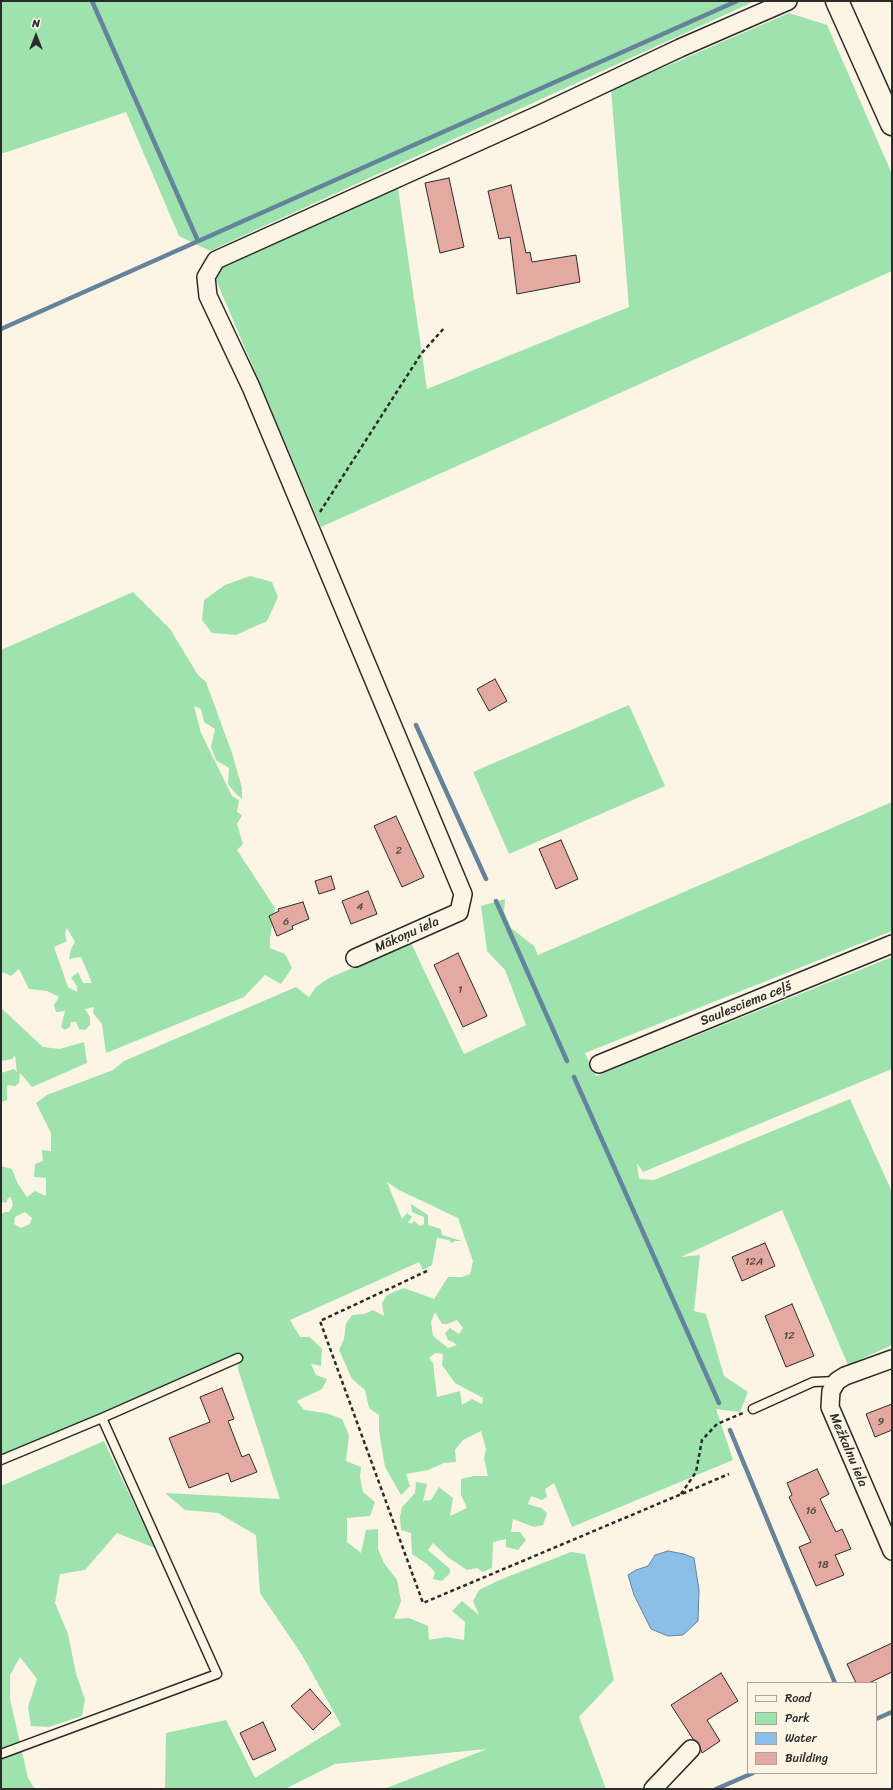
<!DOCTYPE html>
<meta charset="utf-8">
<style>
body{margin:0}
#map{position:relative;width:893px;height:1790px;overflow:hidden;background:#fcf5e5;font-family:Sriracha,sans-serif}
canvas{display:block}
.frame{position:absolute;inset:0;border:2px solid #2b2b2b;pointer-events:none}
.legend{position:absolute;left:747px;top:1682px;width:130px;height:92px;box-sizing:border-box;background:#fcf5e5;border:1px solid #a8a49b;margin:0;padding:5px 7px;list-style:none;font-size:12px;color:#2b2b2b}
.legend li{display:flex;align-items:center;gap:8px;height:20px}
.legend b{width:20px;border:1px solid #a8a49b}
.north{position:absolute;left:16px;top:16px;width:40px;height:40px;-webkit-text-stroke:3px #fcf5e5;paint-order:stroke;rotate:0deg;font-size:11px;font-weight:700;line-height:16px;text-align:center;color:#2b2b2b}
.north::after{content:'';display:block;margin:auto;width:14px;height:18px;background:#2b2b2b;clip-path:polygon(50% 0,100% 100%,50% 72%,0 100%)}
</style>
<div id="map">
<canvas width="893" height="1790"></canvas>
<div class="frame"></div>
<ul class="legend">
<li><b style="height:5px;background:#fcf5e5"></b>Road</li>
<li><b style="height:11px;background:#9ee2ad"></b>Park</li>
<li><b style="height:11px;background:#8bbfe8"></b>Water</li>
<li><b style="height:11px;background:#e4aaa1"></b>Building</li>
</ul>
<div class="north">N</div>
</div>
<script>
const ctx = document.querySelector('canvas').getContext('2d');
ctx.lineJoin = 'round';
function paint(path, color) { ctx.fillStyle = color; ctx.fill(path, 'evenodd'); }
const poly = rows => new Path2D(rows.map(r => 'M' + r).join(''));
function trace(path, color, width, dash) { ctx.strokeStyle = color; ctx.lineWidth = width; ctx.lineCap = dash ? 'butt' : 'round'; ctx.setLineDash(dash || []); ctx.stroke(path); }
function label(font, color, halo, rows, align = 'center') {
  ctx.font = font + ' Sriracha,sans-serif'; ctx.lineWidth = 3; ctx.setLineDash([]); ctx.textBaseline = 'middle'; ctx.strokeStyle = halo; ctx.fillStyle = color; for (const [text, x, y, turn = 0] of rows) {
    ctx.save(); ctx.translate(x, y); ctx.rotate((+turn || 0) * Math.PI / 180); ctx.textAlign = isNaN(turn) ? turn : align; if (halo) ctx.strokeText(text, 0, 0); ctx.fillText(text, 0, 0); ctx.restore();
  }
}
const green = poly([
 [1,1,755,1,210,251,179,236,126,112,1,154],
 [789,13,827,25,892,174,892,271,321,527,216,280,223,267,398,188,427,389,629,307,611,90],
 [250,576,272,582,278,597,267,621,236,635,212,633,202,620,204,600,225,585],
 [133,592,170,629,198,675,206,682,232,753,242,788,242,799,235,793,228,784,229,768,216,760,211,747,215,729,204,722,201,709,194,706,201,733,232,796,239,800,237,812,242,815,237,824,243,844,237,850,275,908,270,938,270,948,285,954,292,968,281,984,265,975,244,997,106,1053,102,1024,93,1013,94,1007,85,1009,90,1017,90,1025,85,1030,79,1029,76,1022,71,1022,70,1027,65,1030,61,1027,65,1011,56,1012,54,1005,59,997,47,991,29,989,19,969,11,976,3,972,1,976,1,650],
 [67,928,75,942,71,949,69,959,81,957,92,983,83,983,78,972,71,978,77,986,77,992,68,987,54,947,67,941,65,934],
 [629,705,665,786,509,854,473,772],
 [892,802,892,931,585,1053,596,1076,892,957,892,1069,643,1172,637,1163,639,1179,654,1180,850,1099,892,1192,892,1345,848,1365,782,1210,681,1257,700,1255,694,1311,706,1314,724,1376,748,1392,740,1412,716,1409,733,1460,572,1527,554,1483,545,1489,547,1497,542,1500,531,1496,528,1504,541,1508,547,1513,543,1525,534,1527,513,1519,511,1532,520,1532,526,1540,518,1550,506,1547,506,1539,493,1542,492,1568,483,1572,477,1568,467,1570,449,1558,433,1543,428,1550,450,1569,450,1573,442,1581,433,1579,435,1572,427,1564,412,1554,411,1533,401,1530,400,1517,402,1507,415,1493,416,1482,427,1484,423,1501,431,1500,439,1487,453,1498,450,1516,467,1508,461,1495,461,1479,473,1476,488,1476,484,1458,486,1449,481,1431,463,1440,455,1450,456,1462,444,1463,428,1470,406,1474,410,1486,401,1495,385,1467,379,1431,379,1415,369,1408,365,1390,352,1379,339,1350,344,1339,346,1324,352,1315,364,1314,373,1310,384,1316,382,1303,387,1295,404,1288,434,1299,448,1277,462,1277,470,1274,473,1261,458,1218,399,1190,387,1182,402,1219,407,1213,412,1217,408,1222,411,1224,414,1221,420,1226,424,1224,424,1217,412,1212,411,1204,428,1215,428,1225,441,1229,442,1235,462,1241,455,1241,452,1243,449,1240,437,1238,432,1265,423,1270,419,1262,290,1320,300,1337,310,1337,322,1349,321,1366,311,1364,316,1375,327,1379,322,1389,297,1401,304,1410,326,1413,342,1419,349,1435,346,1461,361,1467,360,1477,363,1492,375,1502,370,1516,347,1518,347,1542,361,1553,366,1530,378,1529,378,1549,384,1563,397,1580,401,1601,394,1619,409,1618,428,1626,429,1640,446,1637,464,1640,465,1622,452,1611,462,1601,479,1615,473,1601,479,1590,502,1579,571,1552,585,1554,614,1680,579,1717,606,1789,384,1789,487,1749,335,1764,285,1789,165,1789,166,1733,226,1720,255,1778,341,1725,302,1655,260,1593,256,1535,218,1513,185,1510,165,1493,280,1499,238,1369,238,1358,1,1460,1,1214,5,1212,9,1212,13,1205,11,1197,8,1198,6,1203,1,1202,1,1166,12,1169,18,1184,27,1197,35,1191,46,1196,46,1178,34,1177,35,1164,43,1161,42,1150,51,1151,51,1133,36,1103,47,1095,113,1070,124,1061,296,987,309,997,316,987,329,978,411,943,464,1054,526,1025,505,970,487,951,481,906,505,899,504,912,511,928,534,946,538,955],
 [25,1212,32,1218,30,1224,21,1228,14,1224,15,1217],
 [435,1312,442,1324,447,1324,457,1320,463,1328,459,1334,450,1328,445,1333,448,1340,453,1342,457,1345,448,1348,433,1336,431,1322],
 [435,1353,443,1354,442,1365,455,1383,483,1398,482,1404,472,1399,462,1405,460,1391,437,1397,433,1363,429,1358],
 [1,1008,43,1047,60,1049,84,1042,87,1063,32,1087,20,1073,19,1083,15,1086,7,1085,7,1100,1,1102,1,1073,14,1069,17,1072,15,1055,12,1059,3,1061,1,1058],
 [104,1441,155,1548,117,1533,85,1570,60,1574,55,1603,68,1634,76,1674,85,1699,82,1716,49,1727,31,1726,28,1707,37,1679,20,1657,10,1675,10,1699,28,1778,35,1789,1,1789,1,1486]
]);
const water = poly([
 [668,1551,684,1554,694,1558,699,1590,698,1621,683,1635,668,1636,651,1629,634,1595,628,1575,636,1570,648,1566,655,1555,668,1551]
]);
const stream = poly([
 [92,1,198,241],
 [1,329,737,1],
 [416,725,486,879],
 [496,901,567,1061],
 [574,1077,719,1403],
 [730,1430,835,1683],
 [876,1719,892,1712],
 [716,1789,753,1773]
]);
const building = poly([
 [449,178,464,247,440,253,425,183,449,178],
 [511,185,526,253,530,252,532,262,576,255,580,282,517,294,510,237,499,239,488,191,511,185],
 [495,679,507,701,489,711,477,689,495,679],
 [396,816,424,877,402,887,374,826,396,816],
 [561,840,578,879,556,889,539,849,561,840],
 [331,876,335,889,319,894,315,881,331,876],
 [368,891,377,914,351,924,342,901,368,891],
 [303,902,309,919,292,926,293,929,277,936,269,916,279,911,278,909,303,902],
 [458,953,487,1016,463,1027,434,965,458,953],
 [765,1243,775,1266,742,1281,732,1257,765,1243],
 [792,1304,814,1356,786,1367,765,1316,792,1304],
 [222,1388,234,1419,228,1421,242,1457,249,1454,257,1472,231,1482,228,1473,189,1488,169,1438,210,1422,200,1397,222,1388],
 [892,1404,892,1430,875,1437,866,1414,892,1404],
 [817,1469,829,1494,820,1499,836,1532,842,1529,851,1549,835,1555,844,1575,816,1586,799,1547,811,1542,789,1497,792,1495,787,1483,817,1469],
 [892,1643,892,1672,869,1683,856,1683,847,1664,892,1643],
 [721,1673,738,1701,707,1720,720,1741,702,1753,698,1742,693,1739,671,1705,721,1673],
 [310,1689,331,1713,313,1730,291,1706,310,1689],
 [263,1722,276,1750,253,1760,240,1733,263,1722]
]);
const path = poly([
 [320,512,421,354,445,327],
 [427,1271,320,1321,423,1603,729,1474],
 [681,1494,696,1472,702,1440,717,1424,743,1413]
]);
const lane = poly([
 [753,1409,813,1382,837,1381],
 [1,1460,102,1418,238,1358],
 [1,1754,217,1674,102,1418]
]);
const street = poly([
 [355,958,459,912,463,894,310,528,251,387,208,296,206,277,216,260,540,114,680,48,788,1],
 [599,1064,892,944],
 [892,1359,845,1376,837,1381,831,1391,830,1407,892,1551],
 [653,1789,691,1749]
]);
const secondary = poly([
 [837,1,892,124]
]);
const numberNames = [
 ["2",399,851],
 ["4",360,907],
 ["6",286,922],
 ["1",460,990],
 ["12A",754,1262],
 ["12",789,1336],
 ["9",881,1422],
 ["16",811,1511],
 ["18",823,1565]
];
const streetNames = [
 ["Mākoņu iela",407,935,-24],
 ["Saulesciema ceļš",746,1004,-22],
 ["Mežkalnu iela",848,1450,67]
];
paint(green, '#9ee2ad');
paint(water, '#8bbfe8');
trace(water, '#65849c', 1);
trace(stream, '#65849c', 4.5);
paint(building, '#e4aaa1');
trace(building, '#2b2b2b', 1);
trace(lane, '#2b2b2b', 11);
trace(street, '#2b2b2b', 20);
trace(secondary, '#2b2b2b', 25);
trace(path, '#2b2b2b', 2.5, [4, 3]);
trace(lane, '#fcf5e5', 8);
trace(street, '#fcf5e5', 17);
trace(secondary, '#fcf5e5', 22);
label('11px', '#594b48', null, numberNames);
label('13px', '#2b2b2b', '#fcf5e5', streetNames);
</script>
